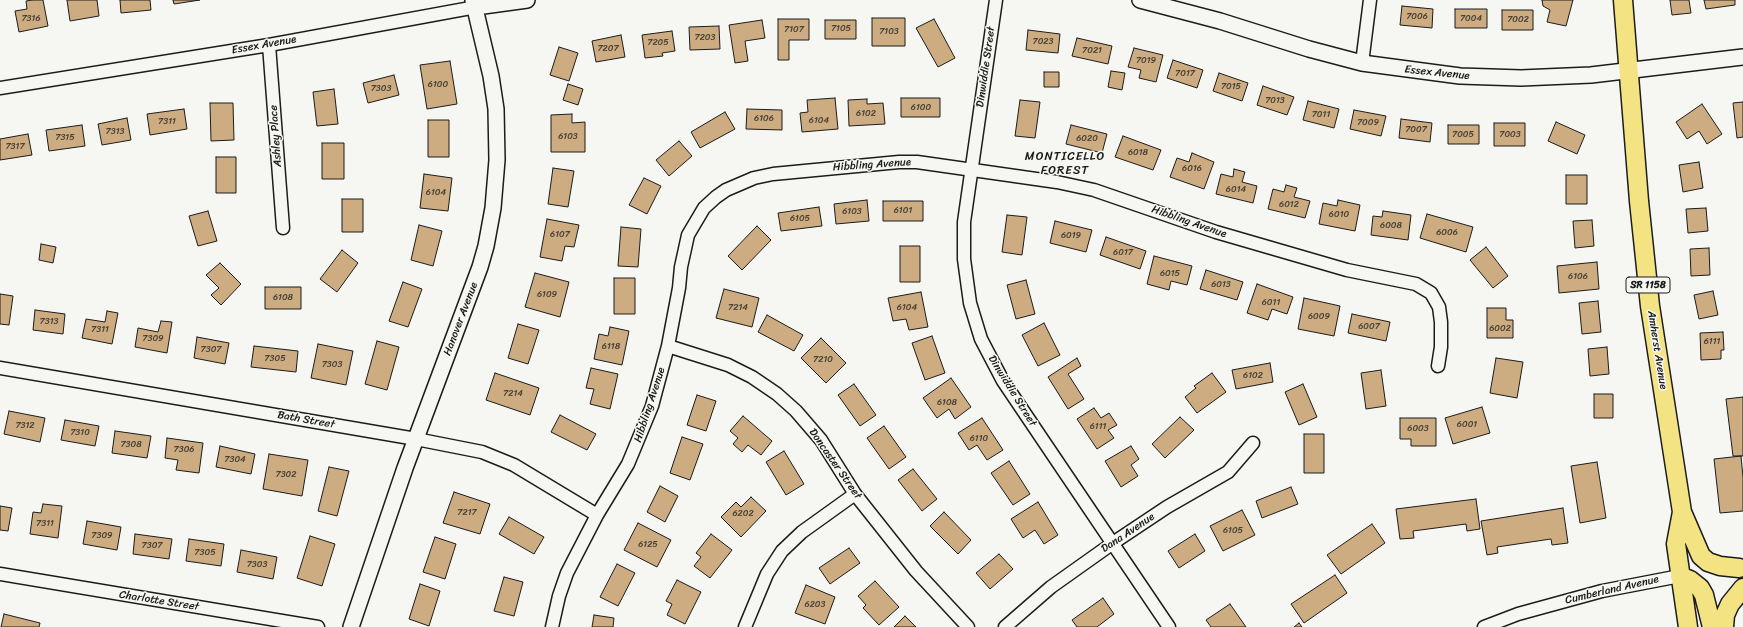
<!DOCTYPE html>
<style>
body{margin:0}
canvas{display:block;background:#f6f6f2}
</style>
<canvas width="1743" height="627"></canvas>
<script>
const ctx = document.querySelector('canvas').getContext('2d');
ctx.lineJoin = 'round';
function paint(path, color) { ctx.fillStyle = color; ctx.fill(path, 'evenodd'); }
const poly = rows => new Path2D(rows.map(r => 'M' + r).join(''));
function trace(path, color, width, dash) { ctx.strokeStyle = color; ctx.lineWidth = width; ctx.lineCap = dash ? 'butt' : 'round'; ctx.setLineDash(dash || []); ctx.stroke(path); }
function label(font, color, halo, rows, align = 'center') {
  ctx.font = font + ' Sriracha,sans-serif'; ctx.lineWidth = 3; ctx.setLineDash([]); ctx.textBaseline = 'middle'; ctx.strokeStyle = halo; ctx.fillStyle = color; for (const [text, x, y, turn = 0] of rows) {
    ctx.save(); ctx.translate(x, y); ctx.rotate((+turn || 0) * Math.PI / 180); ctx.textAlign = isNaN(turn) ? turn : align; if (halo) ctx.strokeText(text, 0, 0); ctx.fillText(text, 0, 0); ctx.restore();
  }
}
const building = poly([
 [32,0,43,0,48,26,19,32,15,11,27,9,26,1,32,0],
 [67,0,97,0,99,16,70,21,67,0],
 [120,0,150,0,151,10,121,13,120,0],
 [173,0,200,0,174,4,173,0],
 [1542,0,1573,0,1566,26,1547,22,1550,10,1543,6,1542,0],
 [1670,0,1689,0,1691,13,1672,15,1670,0],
 [1704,0,1735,0,1735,5,1706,9,1704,0],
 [1402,6,1433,9,1432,28,1400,25,1402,6],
 [1455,9,1487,9,1487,28,1455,28,1455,9],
 [1502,10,1533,10,1533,30,1502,30,1502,10],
 [872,18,905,18,905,46,872,46,872,18],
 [778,19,809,19,809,40,789,40,789,60,778,60,778,19],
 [934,19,955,58,938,67,916,28,934,19],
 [762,20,765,38,745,41,748,61,735,63,729,25,762,20],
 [825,20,856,20,856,39,825,39,825,20],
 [719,26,720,49,690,50,689,27,719,26],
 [1028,30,1060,34,1058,53,1026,50,1028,30],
 [672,31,675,51,662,53,663,56,645,58,642,35,672,31],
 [621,35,625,57,596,62,592,41,621,35],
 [1077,38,1112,46,1108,64,1072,56,1077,38],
 [559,47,578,53,569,81,550,75,559,47],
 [1134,48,1163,55,1156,82,1139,78,1141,70,1128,67,1134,48],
 [1173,60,1203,70,1197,88,1167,78,1173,60],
 [450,61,457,104,427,109,420,65,450,61],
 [1111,71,1125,73,1122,90,1108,87,1111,71],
 [1044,72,1059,72,1059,87,1044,87,1044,72],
 [1219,73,1248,83,1242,101,1213,91,1219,73],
 [394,75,399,95,368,103,363,83,394,75],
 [568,84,583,89,578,105,563,100,568,84],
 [1263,86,1294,97,1287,115,1257,105,1263,86],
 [334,89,338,124,317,126,313,92,334,89],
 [835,98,838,129,802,132,800,113,808,112,807,100,835,98],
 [901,98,940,98,940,117,901,117,901,98],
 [867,99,867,104,883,103,885,124,849,126,848,100,867,99],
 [1020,100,1040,102,1035,138,1015,136,1020,100],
 [1308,101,1339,109,1334,128,1303,120,1308,101],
 [1743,102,1743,137,1737,138,1733,103,1743,102],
 [210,103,233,103,234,140,211,141,210,103],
 [1702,104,1722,134,1707,144,1699,131,1687,139,1676,122,1702,104],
 [184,109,187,129,150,135,147,114,184,109],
 [747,109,782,110,782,130,746,129,747,109],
 [1354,110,1386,116,1381,136,1350,129,1354,110],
 [725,112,735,129,700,148,691,132,725,112],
 [572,114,572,123,585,122,585,152,551,152,551,115,572,114],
 [127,118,131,140,102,145,98,124,127,118],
 [1401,119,1432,123,1430,142,1399,138,1401,119],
 [428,120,449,120,449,157,428,157,428,120],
 [1556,122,1585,135,1577,154,1548,141,1556,122],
 [1494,123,1525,123,1525,146,1494,146,1494,123],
 [82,125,85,146,49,151,46,130,82,125],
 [1071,125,1107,134,1102,153,1066,144,1071,125],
 [1448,125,1479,125,1479,144,1448,144,1448,125],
 [28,134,32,155,0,160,0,139,28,134],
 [1123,136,1161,150,1153,170,1115,157,1123,136],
 [679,141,692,156,669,176,656,160,679,141],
 [322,143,344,143,344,179,322,179,322,143],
 [1192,153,1214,162,1204,189,1170,177,1177,158,1189,162,1192,153],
 [216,157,236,157,236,193,216,193,216,157],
 [1699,162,1703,188,1683,192,1679,165,1699,162],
 [553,168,574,171,568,207,548,204,553,168],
 [1234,169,1245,172,1242,182,1257,186,1253,203,1216,194,1221,174,1233,177,1234,169],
 [424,174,452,178,448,211,420,208,424,174],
 [1566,175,1587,175,1587,204,1566,204,1566,175],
 [644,178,661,186,647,214,629,205,644,178],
 [1286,185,1297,188,1294,197,1310,201,1305,218,1268,209,1273,189,1284,192,1286,185],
 [342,199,363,199,363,232,342,232,342,199],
 [867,200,869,221,836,224,834,204,867,200],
 [1338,200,1360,205,1355,231,1319,224,1323,203,1337,206,1338,200],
 [883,201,923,201,923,221,883,221,883,201],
 [819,207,822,226,781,231,778,213,819,207],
 [1706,208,1708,231,1688,233,1686,209,1706,208],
 [208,211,217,241,198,246,189,216,208,211],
 [1383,211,1411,215,1408,240,1371,235,1373,216,1382,217,1383,211],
 [1427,214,1473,227,1466,252,1420,238,1427,214],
 [1007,215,1027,217,1022,255,1002,252,1007,215],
 [547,219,579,225,574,247,565,246,562,261,540,257,547,219],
 [1592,220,1594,246,1575,248,1573,221,1592,220],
 [1055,221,1092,230,1086,252,1050,243,1055,221],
 [419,225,442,231,433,266,411,260,419,225],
 [757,226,771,240,742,270,728,256,757,226],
 [621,227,641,229,638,267,618,266,621,227],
 [1106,237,1146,251,1140,269,1100,255,1106,237],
 [41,244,56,247,53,263,39,260,41,244],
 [900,246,920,246,920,282,900,282,900,246],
 [1486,247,1508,276,1493,288,1470,260,1486,247],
 [1709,248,1710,275,1691,276,1690,249,1709,248],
 [342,250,358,263,337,292,320,279,342,250],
 [1154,256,1192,266,1187,285,1171,281,1169,290,1147,284,1154,256],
 [1597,262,1599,289,1559,293,1557,266,1597,262],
 [220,263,241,284,221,305,211,295,219,288,206,275,220,263],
 [1206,270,1243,282,1237,300,1200,289,1206,270],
 [535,273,569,282,560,317,525,307,535,273],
 [614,278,635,278,635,314,614,314,614,278],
 [1026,280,1035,314,1016,319,1007,285,1026,280],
 [403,282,422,289,408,327,389,321,403,282],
 [1257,284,1293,297,1287,314,1272,309,1268,320,1247,313,1257,284],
 [265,287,301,287,301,309,265,309,265,287],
 [724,289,759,298,752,327,716,318,724,289],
 [1713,291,1718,315,1699,319,1694,295,1713,291],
 [921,292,928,327,909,330,906,319,893,321,888,298,921,292],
 [0,294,13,296,9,325,0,324,0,294],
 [1304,298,1340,306,1334,336,1298,329,1304,298],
 [1598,301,1601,332,1582,334,1579,303,1598,301],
 [1487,308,1506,308,1506,320,1513,320,1513,338,1487,338,1487,308],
 [35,310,65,314,63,334,33,330,35,310],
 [107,311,118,313,112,344,82,338,86,319,105,322,107,311],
 [1352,314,1390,322,1386,341,1348,333,1352,314],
 [767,315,803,335,794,351,758,332,767,315],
 [161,321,172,322,167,353,135,347,138,328,158,332,161,321],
 [1044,323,1060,355,1038,366,1022,335,1044,323],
 [518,324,539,330,528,364,508,358,518,324],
 [610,327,629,331,622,365,594,359,599,334,608,336,610,327],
 [1723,332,1724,350,1721,350,1721,359,1701,360,1700,333,1723,332],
 [932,336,945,373,925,380,912,343,932,336],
 [197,337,229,343,225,364,194,358,197,337],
 [821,338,846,363,826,383,801,358,821,338],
 [377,341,399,347,387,390,365,384,377,341],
 [318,344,353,351,346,385,311,378,318,344],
 [254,346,298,351,296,372,251,367,254,346],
 [1607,347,1609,374,1590,376,1588,349,1607,347],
 [1077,358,1081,366,1068,374,1084,399,1068,409,1048,377,1077,358],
 [1496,358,1523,362,1517,398,1490,393,1496,358],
 [1270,363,1273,382,1236,389,1232,370,1270,363],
 [591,368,618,374,610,409,590,404,594,389,586,388,591,368],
 [1381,370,1386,406,1366,409,1361,373,1381,370],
 [495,373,539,388,530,415,486,400,495,373],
 [1212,373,1226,392,1197,413,1185,397,1196,388,1194,386,1212,373],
 [951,378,971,407,955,419,949,409,937,418,923,398,951,378],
 [854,384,876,415,860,426,838,395,854,384],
 [1303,384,1317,417,1299,425,1285,392,1303,384],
 [1594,394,1613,394,1613,418,1594,418,1594,394],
 [697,395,716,401,706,431,687,425,697,395],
 [1743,397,1743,456,1733,456,1726,399,1743,397],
 [1482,407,1490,433,1453,444,1445,418,1482,407],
 [1094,408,1101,418,1109,413,1117,425,1108,430,1114,438,1097,449,1077,419,1094,408],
 [9,411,45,418,40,442,4,434,9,411],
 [560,415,596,434,587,450,551,432,560,415],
 [743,416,772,441,761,455,748,445,742,452,733,444,738,438,730,431,743,416],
 [1180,417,1194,430,1165,458,1152,444,1180,417],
 [982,418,1003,450,987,460,977,445,969,450,958,433,982,418],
 [1400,418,1436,418,1436,446,1411,446,1411,439,1400,439,1400,418],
 [65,420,99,426,95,446,61,440,65,420],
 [884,426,906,457,889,469,867,438,884,426],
 [115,431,151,436,147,458,112,453,115,431],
 [1304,434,1324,434,1324,473,1304,473,1304,434],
 [682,437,703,444,690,480,670,473,682,437],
 [167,438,203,443,199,473,176,470,178,460,165,458,167,438],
 [220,446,255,454,251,474,216,467,220,446],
 [1131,446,1139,459,1131,465,1138,476,1121,487,1105,461,1131,446],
 [784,451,804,484,786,495,766,462,784,451],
 [269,454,308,460,302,496,263,489,269,454],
 [1741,456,1743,477,1743,511,1720,513,1714,459,1741,456],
 [1009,461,1030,494,1013,505,991,473,1009,461],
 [1597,462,1606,518,1580,523,1571,466,1597,462],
 [329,467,349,471,337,516,318,511,329,467],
 [913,469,937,499,922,511,898,480,913,469],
 [660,486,678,496,665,522,647,512,660,486],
 [1291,487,1298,504,1262,518,1256,501,1291,487],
 [454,492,490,504,480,534,443,523,454,492],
 [751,497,766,511,741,537,721,517,736,502,741,507,751,497],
 [1476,499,1480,529,1467,531,1466,524,1413,531,1414,538,1400,539,1396,509,1476,499],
 [1038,502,1058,535,1044,544,1035,530,1023,538,1011,519,1038,502],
 [43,504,62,506,58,538,30,534,33,512,41,513,43,504],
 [0,506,12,508,8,531,0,530,0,506],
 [1563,508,1568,543,1552,545,1551,539,1497,547,1498,553,1487,555,1481,521,1563,508],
 [1242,510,1255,535,1223,551,1210,526,1242,510],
 [944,512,971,540,958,554,930,526,944,512],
 [509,517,544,537,534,554,499,534,509,517],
 [87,521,121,527,117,550,83,544,87,521],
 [638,523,671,540,657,567,624,550,638,523],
 [1372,524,1385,543,1341,574,1327,555,1372,524],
 [135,534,172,539,169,559,133,554,135,534],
 [711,534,732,550,710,578,694,566,701,557,696,553,711,534],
 [1195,534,1205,551,1179,568,1168,551,1195,534],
 [310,536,335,544,322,586,297,578,310,536],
 [435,537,456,544,445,579,423,572,435,537],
 [189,539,224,544,221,566,186,561,189,539],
 [849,548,860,563,830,584,819,568,849,548],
 [241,550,277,557,273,579,237,572,241,550],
 [999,554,1013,569,990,589,976,573,999,554],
 [617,564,635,573,618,606,600,597,617,564],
 [1335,575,1347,593,1304,623,1291,604,1335,575],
 [504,577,523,582,514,616,494,611,504,577],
 [677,580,701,592,685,624,667,615,672,604,666,601,677,580],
 [875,581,899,607,879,625,863,608,866,605,858,596,875,581],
 [420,584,440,591,429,626,409,619,420,584],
 [806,585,835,597,825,624,795,613,806,585],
 [1103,598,1114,614,1097,627,1077,627,1072,620,1103,598],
 [1230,604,1246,627,1211,627,1206,620,1230,604],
 [4,614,40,623,39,627,1,627,4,614],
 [594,615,614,618,613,627,592,627,594,615],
 [905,616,916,627,894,627,905,616],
 [1299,623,1302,627,1294,627,1299,623]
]);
const minor = poly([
 [996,0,964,222,964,259,970,303,981,339,1003,381,1169,627],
 [269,45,283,228],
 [1362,63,1370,0],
 [0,88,269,45,476,7],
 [668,346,728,365,752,377,777,394,796,411,821,440,855,494,916,571,968,627],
 [0,368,416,439,482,452,514,465,597,515],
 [0,574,318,627],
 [552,627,559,596,567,573,597,515,628,464,652,406,668,346,679,288,681,267,688,235,704,208,716,197,726,190,754,178,773,174,899,162,917,162,1057,182,1094,190,1216,232,1347,270,1416,284,1431,293,1439,307,1441,322,1441,347,1438,366],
 [745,627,767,574,782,551,802,532,855,494],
 [1005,627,1051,587,1113,543,1167,507,1228,472,1253,443],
 [1484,627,1518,614,1602,591,1680,576]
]);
const tertiary = poly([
 [1140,0,1220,21,1309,49,1362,63,1460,76,1521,78,1591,75,1743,57],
 [476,7,527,0],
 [351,627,405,468,480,267,486,246,493,208,497,160,496,109,491,76,473,0]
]);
const primary = poly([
 [1623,0,1639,201,1650,306,1682,512,1676,544,1688,627],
 [1682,512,1701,556,1708,562,1720,566,1739,568],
 [1680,576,1690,580,1700,588,1704,595,1712,627],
 [1724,627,1725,615,1730,604,1743,588]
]);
const numberNames = [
 ["7006",1417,17],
 ["7316",31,19],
 ["7004",1471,19],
 ["7002",1518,20],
 ["7105",841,29],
 ["7107",794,30],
 ["7103",889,32],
 ["7203",705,38],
 ["7023",1043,42],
 ["7205",658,43],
 ["7207",608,49],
 ["7021",1092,51],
 ["7019",1146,61],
 ["7017",1185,74],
 ["6100",438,85],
 ["7015",1231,87],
 ["7303",381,89],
 ["7013",1275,101],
 ["6100",921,108],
 ["6102",866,114],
 ["7011",1321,115],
 ["6106",764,119],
 ["6104",819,121],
 ["7311",167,122],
 ["7009",1368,123],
 ["7007",1416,130],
 ["7313",115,132],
 ["7005",1463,135],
 ["7003",1510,135],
 ["6103",568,137],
 ["7315",65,138],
 ["6020",1087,139],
 ["7317",15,147],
 ["6018",1138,153],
 ["6016",1192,169],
 ["6014",1236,190],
 ["6104",436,193],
 ["6012",1289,205],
 ["6101",903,211],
 ["6103",852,212],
 ["6010",1339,215],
 ["6105",800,219],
 ["6008",1391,226],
 ["6006",1447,233],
 ["6107",560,235],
 ["6019",1071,236],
 ["6017",1123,253],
 ["6015",1170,274],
 ["6106",1578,277],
 ["6013",1221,285],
 ["6109",547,295],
 ["6108",283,298],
 ["6011",1271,303],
 ["7214",738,308],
 ["6104",907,308],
 ["6009",1319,317],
 ["7313",49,322],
 ["6007",1369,327],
 ["6002",1500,329],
 ["7311",100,330],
 ["7309",153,339],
 ["6111",1712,342],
 ["6118",611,347],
 ["7307",211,350],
 ["7305",275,359],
 ["7210",823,360],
 ["7303",332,365],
 ["6102",1253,376],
 ["7214",513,394],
 ["6108",947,403],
 ["6001",1467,425],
 ["7312",25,426],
 ["6111",1098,427],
 ["6003",1418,429],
 ["7310",80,433],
 ["6110",979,439],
 ["7308",131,445],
 ["7306",184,450],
 ["7304",235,460],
 ["7302",286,475],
 ["7217",467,513],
 ["6202",743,514],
 ["7311",45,524],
 ["6105",1233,531],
 ["7309",102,536],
 ["6125",648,545],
 ["7307",152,546],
 ["7305",205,553],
 ["7303",257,565],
 ["6203",815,605]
];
const shields = [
 [1648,285,44]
];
const shieldNames = [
 ["SR 1158",1648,285]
];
const streetNames = [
 ["Essex Avenue",264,45,-10],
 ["Dinwiddie Street",986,67,-82],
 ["Essex Avenue",1437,73,6],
 ["Ashley Place",276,136,-94],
 ["Hibbling Avenue",872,165,-4],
 ["Hibbling Avenue",1189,222,19],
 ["Hanover Avenue",461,319,-69],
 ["Amherst Avenue",1657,350,81],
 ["Dinwiddie Street",1012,391,58],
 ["Hibbling Avenue",650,405,-72],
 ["Bath Street",306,420,10],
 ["Doncaster Street",835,464,55],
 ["Dana Avenue",1128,533,-34],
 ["Cumberland Avenue",1612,590,-13],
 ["Charlotte Street",159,601,9]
];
const neighbourhoodNames = [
 ["MONTICELLO",1065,157],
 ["FOREST",1065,171]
];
paint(building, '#ccac80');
trace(building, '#1c1c1c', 1);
trace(minor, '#1c1c1c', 15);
trace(tertiary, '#1c1c1c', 18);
trace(primary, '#1c1c1c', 21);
trace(minor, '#f6f6f2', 12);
trace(tertiary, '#f6f6f2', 15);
trace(primary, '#f4e382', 18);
label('9px', '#484035', null, numberNames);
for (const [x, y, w] of shields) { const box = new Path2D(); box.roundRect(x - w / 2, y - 8, w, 16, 3); ctx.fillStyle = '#f6f6f2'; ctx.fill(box); trace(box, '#1c1c1c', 1); }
label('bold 10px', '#1c1c1c', null, shieldNames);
label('11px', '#1c1c1c', '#f6f6f2', streetNames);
ctx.letterSpacing = '1px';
label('12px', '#1c1c1c', '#f6f6f2', neighbourhoodNames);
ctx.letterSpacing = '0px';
</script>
